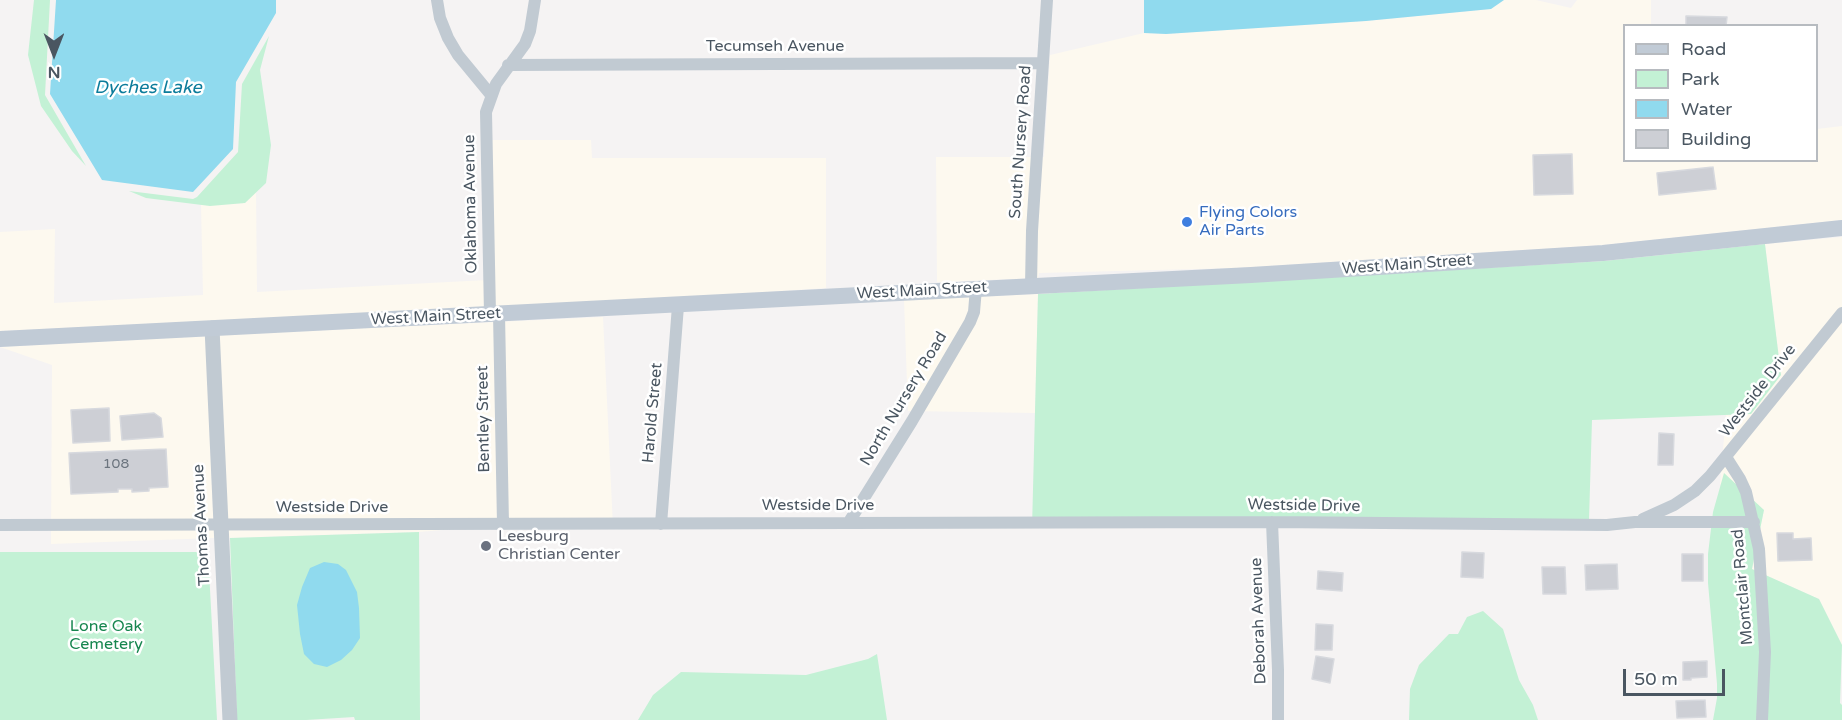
<!DOCTYPE html>
<style>
body{margin:0}
#map{position:relative;width:1842px;height:720px;overflow:hidden;background:#f5f3f3;font-family:"Varela Round",sans-serif}
canvas{display:block}
.legend{position:absolute;left:1623px;top:24px;width:195px;height:138px;box-sizing:border-box;background:#fff;border:2px solid #b7bbc0;margin:0;padding:8px 10px;list-style:none;font-size:18px;color:#4a5661}
.legend li{display:flex;align-items:center;gap:12px;height:30px}
.legend b{width:30px;border:2px solid #b7bbc0}
.north{position:absolute;left:24px;top:24px;width:60px;height:60px;-webkit-text-stroke:4px #fff;paint-order:stroke;rotate:180deg;font-size:16px;font-weight:700;line-height:24px;text-align:center;color:#4a5661}
.north::after{content:'';display:block;margin:auto;width:21px;height:27px;background:#4a5661;clip-path:polygon(50% 0,100% 100%,50% 72%,0 100%)}
.scale{position:absolute;left:1623px;top:669px;width:102px;height:27px;box-sizing:border-box;border:3px solid #4a5661;border-top:0;padding-left:8px;font-size:18px;line-height:21px;white-space:nowrap;color:#4a5661;-webkit-text-stroke:4px #fff;paint-order:stroke}
</style>
<div id="map">
<canvas width="1842" height="720"></canvas>
<ul class="legend">
<li><b style="height:8px;background:#c1cbd6"></b>Road</li>
<li><b style="height:16px;background:#c3f1d5"></b>Park</li>
<li><b style="height:16px;background:#90daee"></b>Water</li>
<li><b style="height:16px;background:#cdcfd5"></b>Building</li>
</ul>
<div class="north">N</div>
<div class="scale">50 m</div>
</div>
<script>
const ctx = document.querySelector('canvas').getContext('2d');
ctx.lineJoin = 'round';
function paint(path, color) { ctx.fillStyle = color; ctx.fill(path, 'evenodd'); }
const poly = rows => new Path2D(rows.map(r => 'M' + r).join(''));
function trace(path, color, width, dash) { ctx.strokeStyle = color; ctx.lineWidth = width; ctx.lineCap = dash ? 'butt' : 'round'; ctx.setLineDash(dash || []); ctx.stroke(path); }
function label(font, color, halo, rows, align = 'center') {
  ctx.font = font + ' "Varela Round",sans-serif'; ctx.lineWidth = 5; ctx.setLineDash([]); ctx.textBaseline = 'middle'; ctx.strokeStyle = halo; ctx.fillStyle = color; for (const [text, x, y, turn = 0] of rows) {
    ctx.save(); ctx.translate(x, y); ctx.rotate((+turn || 0) * Math.PI / 180); ctx.textAlign = isNaN(turn) ? turn : align; if (halo) ctx.strokeText(text, 0, 0); ctx.fillText(text, 0, 0); ctx.restore();
  }
}
const commercial = poly([
 [1504,0,1536,0,1571,8,1577,0,1651,0,1651,25,1624,26,1624,160,1816,160,1817,129,1842,126,1842,220,1603,245,1235,268,1039,273,1038,278,937,282,936,157,1044,157,1050,55,1144,33,1166,34,1366,21,1491,9],
 [490,140,591,140,592,158,826,158,826,288,678,298,0,331,0,232,55,229,54,303,203,295,201,205,245,203,256,192,257,292,487,280],
 [1842,237,1842,645,1819,599,1752,569,1764,510,1720,484,1726,415,1751,414,1781,375,1765,244],
 [1038,294,1035,413,908,411,904,300],
 [603,317,613,527,513,524,419,532,227,538,219,335],
 [206,336,214,538,51,544,52,365,0,347]
]);
const green = poly([
 [34,0,50,0,45,95,86,166,72,151,41,106,28,55],
 [269,36,260,70,271,145,266,183,245,203,210,206,146,198,129,191,193,199,197,197,238,152,242,84],
 [1765,244,1781,375,1751,414,1592,420,1589,520,1032,528,1038,294,1604,261],
 [1724,473,1764,510,1752,569,1819,599,1842,645,1840,703,1842,705,1842,720,1713,720,1717,698,1717,684,1708,583,1708,554,1713,512],
 [419,532,420,720,355,720,354,717,306,720,237,720,230,538],
 [0,552,208,552,217,720,0,720],
 [1483,611,1503,629,1519,680,1533,705,1538,720,1409,720,1410,689,1419,665,1449,634,1458,634,1467,617],
 [877,654,887,720,638,720,653,695,681,672,806,675,868,659]
]);
const water = poly([
 [56,0,276,0,276,13,236,82,233,149,193,192,102,180,50,94],
 [1144,0,1504,0,1491,9,1366,21,1166,34,1144,33],
 [324,562,338,564,346,570,357,592,359,608,360,638,352,650,341,660,327,667,314,664,304,654,300,634,297,605,302,587,310,568]
]);
const building = poly([
 [1686,16,1727,17,1726,26,1686,26,1686,16],
 [1572,154,1573,194,1534,195,1533,155,1572,154],
 [1713,167,1716,189,1659,195,1657,173,1713,167],
 [109,408,110,441,73,443,71,410,109,408],
 [154,413,161,418,163,437,122,440,120,416,154,413],
 [1659,433,1674,434,1673,465,1658,465,1659,433],
 [166,449,168,487,149,488,149,491,132,492,132,489,118,489,118,492,71,494,69,453,166,449],
 [1777,533,1793,533,1793,539,1811,538,1812,560,1778,561,1777,533],
 [1462,552,1484,553,1483,578,1461,577,1462,552],
 [1682,554,1703,554,1703,581,1682,581,1682,554],
 [1617,564,1618,589,1586,590,1585,565,1617,564],
 [1542,567,1565,567,1566,594,1543,594,1542,567],
 [1318,571,1343,573,1342,591,1317,589,1318,571],
 [1316,624,1333,625,1332,650,1315,650,1316,624],
 [1316,656,1334,659,1330,683,1312,679,1316,656],
 [1707,661,1707,677,1691,678,1691,680,1683,680,1683,662,1707,661],
 [1705,700,1706,717,1677,718,1676,701,1705,700]
]);
const minor = poly([
 [437,0,440,18,448,38,458,55,491,95],
 [508,65,1043,63],
 [1031,286,1032,231,1047,0],
 [490,314,486,112,496,84,525,44,530,31,535,0],
 [499,314,503,524],
 [1726,457,1740,479,1746,492,1759,549,1765,652,1762,720],
 [1643,519,1674,505,1695,491,1710,476,1842,313],
 [849,522,912,421,970,322,974,312,976,288],
 [1272,522,1278,670,1278,720],
 [661,524,678,306],
 [0,525,1272,522,1607,525,1635,522,1754,522]
]);
const tertiary = poly([
 [212,328,230,720]
]);
const secondary = poly([
 [0,339,1251,275,1603,253,1842,228]
]);
const markers = [
 [1187,222,6,"#3f7fe0"],
 [486,546,6,"#6b7280"]
];
const numberNames = [
 ["108",116,464]
];
const streetNames = [
 ["Tecumseh Avenue",775,47],
 ["South Nursery Road",1021,142,-86],
 ["Oklahoma Avenue",471,204,-91],
 ["West Main Street",1407,265,-4],
 ["West Main Street",922,291,-3],
 ["West Main Street",436,317,-3],
 ["Westside Drive",1758,391,-52],
 ["North Nursery Road",904,399,-59],
 ["Harold Street",653,413,-85],
 ["Bentley Street",484,419,-91],
 ["Westside Drive",818,506],
 ["Westside Drive",1304,506,1],
 ["Westside Drive",332,508],
 ["Thomas Avenue",202,525,-93],
 ["Montclair Road",1743,587,-95],
 ["Deborah Avenue",1259,621,-92]
];
const shopNames = [
 ["Flying Colors",1199,213],
 ["Air Parts",1199,231]
];
const worshipNames = [
 ["Leesburg",498,537],
 ["Christian Center",498,555]
];
const parkNames = [
 ["Lone Oak",106,627],
 ["Cemetery",106,645]
];
const waterNames = [
 ["Dyches Lake",148,88]
];
paint(commercial, '#fdf9ef');
paint(green, '#c3f1d5');
paint(water, '#90daee');
paint(building, '#cdcfd5');
trace(building, '#d7d9de', 1.5);
trace(minor, '#c1cad2', 12);
trace(tertiary, '#c1cad2', 15);
trace(secondary, '#c1cbd6', 16);
for (const [x, y, r, color] of markers) { const dot = new Path2D(); dot.arc(x, y, r, 0, 2 * Math.PI); ctx.fillStyle = color; ctx.fill(dot); trace(dot, '#fff', 2); }
label('14px', '#6b747e', null, numberNames);
label('16px', '#4a5661', '#fff', streetNames);
label('16px', '#366cbe', '#fff', shopNames, 'left');
label('16px', '#5b616d', '#fff', worshipNames, 'left');
label('16px', '#17864f', '#fff', parkNames);
label('italic 18px', '#0c7c9b', '#fff', waterNames);
</script>
